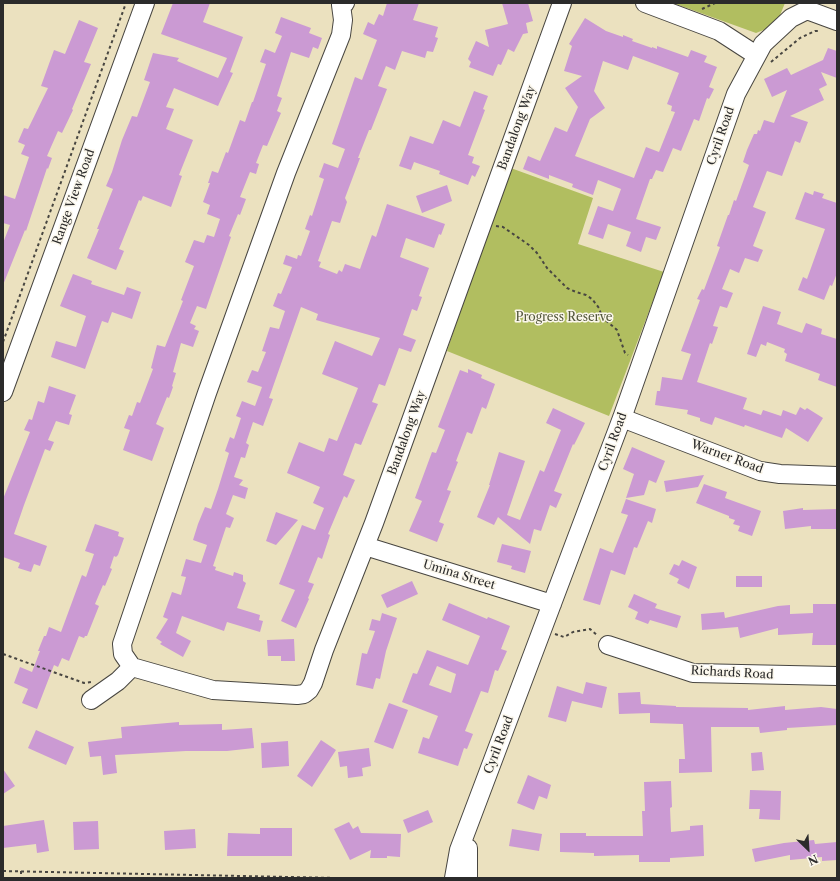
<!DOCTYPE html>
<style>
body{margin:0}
#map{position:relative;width:840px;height:881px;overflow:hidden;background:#ebe1bf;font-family:"Libre Caslon Text",serif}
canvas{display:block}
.frame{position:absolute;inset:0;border:4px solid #2b2b2b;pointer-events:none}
.north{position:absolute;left:788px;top:829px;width:40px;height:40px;-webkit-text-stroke:3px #fbf7ec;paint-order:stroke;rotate:155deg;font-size:11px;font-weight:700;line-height:16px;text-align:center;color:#2b2b2b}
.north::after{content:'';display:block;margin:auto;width:14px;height:18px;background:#2b2b2b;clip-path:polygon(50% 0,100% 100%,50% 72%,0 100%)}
</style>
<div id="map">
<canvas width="840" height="881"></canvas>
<div class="frame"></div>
<div class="north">N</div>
</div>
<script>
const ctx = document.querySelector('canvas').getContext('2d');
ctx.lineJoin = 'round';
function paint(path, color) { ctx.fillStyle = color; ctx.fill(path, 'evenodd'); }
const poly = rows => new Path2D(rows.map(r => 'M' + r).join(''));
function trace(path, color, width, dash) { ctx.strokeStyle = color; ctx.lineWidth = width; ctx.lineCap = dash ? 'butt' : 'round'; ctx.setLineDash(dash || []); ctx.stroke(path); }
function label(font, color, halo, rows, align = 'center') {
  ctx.font = font + ' "Libre Caslon Text",serif'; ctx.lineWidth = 3; ctx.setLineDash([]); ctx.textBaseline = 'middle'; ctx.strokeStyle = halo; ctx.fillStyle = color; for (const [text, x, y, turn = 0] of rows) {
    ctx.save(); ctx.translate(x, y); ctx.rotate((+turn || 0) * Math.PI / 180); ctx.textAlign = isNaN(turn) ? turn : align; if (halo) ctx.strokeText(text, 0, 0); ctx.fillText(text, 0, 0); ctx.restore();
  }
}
const green = poly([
 [673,3,785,3,776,25,756,33],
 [508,167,593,198,578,244,664,272,609,416,447,351]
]);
const building = poly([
 [173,3,210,3,203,22,243,37,230,72,233,73,218,106,174,88,166,107,174,109,166,129,193,140,179,175,182,176,171,207,143,196,141,201,139,200,119,249,124,251,116,270,87,258,99,229,97,229,113,189,106,186,112,172,122,140,132,116,137,117,150,82,144,80,153,53,179,58,177,61,218,78,227,58,161,34],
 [387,3,419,3,413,20,438,27,435,37,438,38,433,52,427,51,425,58,402,51,395,70,386,66,378,86,387,89,371,130,369,130,358,158,360,158,345,198,347,202,340,223,332,221,318,261,321,262,319,267,337,274,339,270,342,272,345,264,360,269,372,235,376,237,387,204,445,224,441,235,439,234,434,248,406,238,400,257,429,268,419,296,422,297,417,311,412,309,403,335,416,340,411,352,399,348,385,386,379,384,372,402,378,404,372,418,361,445,355,443,343,475,355,480,347,498,344,496,328,534,330,535,322,559,318,557,308,582,314,584,308,598,309,599,296,628,281,621,295,590,279,584,302,525,315,530,324,508,313,503,320,487,287,473,299,442,324,452,329,438,337,441,358,388,322,374,335,341,372,356,380,338,316,320,318,314,301,307,269,398,273,399,263,426,253,422,246,443,249,445,245,458,241,457,234,477,243,480,239,485,248,488,245,499,233,495,226,514,234,518,230,528,226,527,213,566,216,567,215,570,233,576,234,572,243,575,243,581,246,583,237,608,260,615,259,620,263,621,260,632,227,622,224,631,182,616,176,633,191,641,183,657,160,644,162,642,156,638,168,619,163,617,172,592,181,595,186,577,181,576,186,559,201,563,207,545,193,540,198,524,205,507,211,509,218,489,229,453,225,451,230,437,234,439,241,418,236,416,242,401,255,406,262,387,247,382,252,370,258,372,266,352,262,351,270,327,279,329,285,311,273,306,278,293,281,294,292,267,283,264,286,255,297,259,298,255,301,256,310,231,305,229,310,215,312,216,324,179,319,177,324,163,338,168,345,149,332,144,355,77,362,80,377,40,363,34,368,22,374,25,379,14,383,16],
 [502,3,528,3,533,21,526,23,528,33,523,34,514,52,508,49,501,65,498,64,493,76,469,67,471,62,468,59,476,41,489,47,485,30,508,24],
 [281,17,311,28,309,33,322,38,318,49,313,47,309,58,291,52,277,96,282,98,277,111,281,113,267,146,263,145,256,163,259,164,256,174,250,172,240,197,246,199,240,215,238,214,229,236,231,237,206,309,197,306,190,323,196,326,194,329,199,331,193,347,181,343,173,372,176,373,172,386,173,387,169,398,167,397,156,424,164,428,152,461,123,450,130,430,124,428,129,415,132,416,137,402,140,403,153,369,151,368,157,345,165,347,183,301,181,300,194,266,185,262,194,240,204,243,207,235,214,237,220,219,207,214,210,205,203,202,210,183,208,183,212,171,218,173,226,152,228,153,240,120,245,122,252,102,253,102,266,64,260,62,265,49,275,53,282,36,275,33],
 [585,18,606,31,623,37,623,35,633,39,632,41,652,48,652,47,657,49,657,46,688,57,691,50,707,56,704,62,717,67,709,87,714,89,709,99,707,98,699,121,694,119,681,151,673,148,663,172,656,170,652,179,650,179,636,219,661,227,656,240,646,237,641,252,626,246,631,232,608,224,603,239,588,234,598,206,613,211,621,189,598,180,593,195,572,187,573,184,549,175,549,179,523,169,528,156,540,161,555,127,567,132,578,107,565,88,582,76,564,71,572,46,569,44],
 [633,56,679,73,667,104,672,106,671,111,675,112,659,152,646,147,634,178,575,156,590,119,605,108,594,91,603,61,628,70],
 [79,20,98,28,84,62,91,64,72,109,73,110,62,133,58,131,47,156,52,158,48,169,47,168,26,231,25,230,3,285,3,243,10,225,3,223,3,195,15,199,29,157,21,154,25,145,18,142,24,128,28,129,48,88,41,86,54,50,65,54],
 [828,48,837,51,837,78,821,72,827,85,819,89,824,100,790,116,808,122,800,143,795,141,782,176,767,171,753,207,766,212,753,246,763,250,758,262,745,258,739,273,730,269,722,289,733,293,727,308,720,306,713,326,718,327,712,344,710,343,697,382,747,398,743,409,761,415,763,410,781,416,783,410,796,415,800,407,805,410,807,408,823,418,808,442,786,428,782,438,745,425,744,427,715,417,712,425,700,421,700,418,687,414,688,410,655,405,657,391,660,391,662,377,682,380,691,354,681,351,700,300,697,299,702,289,704,290,720,247,717,246,728,215,729,215,734,200,736,201,749,165,743,162,747,150,754,134,757,134,758,130,760,131,764,120,774,123,787,90,772,97,764,79,787,68,791,75,823,60],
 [474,91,488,96,483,109,485,110,468,155,474,157,472,163,480,166,475,177,472,175,468,185,439,174,440,171,414,162,411,170,399,166,410,136,433,144,443,120,460,127],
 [447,185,452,201,422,213,416,196],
 [814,191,824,194,822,198,837,203,837,273,832,286,830,285,824,300,798,290,803,277,807,279,825,229,795,219,805,192,813,195],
 [73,274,92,281,91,284,124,295,127,287,141,292,132,319,112,312,108,323,102,321,85,369,51,357,56,341,76,347,86,316,60,306],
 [763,306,781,312,777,324,802,333,806,323,822,329,821,334,837,339,837,387,818,380,820,374,785,361,787,354,784,352,785,349,767,342,766,346,761,344,756,357,747,354],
 [468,369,482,375,481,378,495,384,486,409,482,407,472,434,467,432,456,461,458,462,447,490,451,491,439,522,444,524,437,542,409,531,422,501,415,498,432,452,436,453,445,430,438,427,460,370,468,373],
 [49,386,76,395,69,414,72,415,69,425,56,421,48,440,54,442,50,451,45,449,24,505,14,534,47,546,40,566,34,564,31,572,18,568,20,563,3,557,3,499,30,432,24,430,29,419,32,420,38,401,44,403],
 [553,408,585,423,574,445,573,444,554,491,562,494,556,508,550,505,541,531,534,529,530,544,498,517,494,525,477,517,490,485,489,485,499,452,525,461,507,515,520,520,540,470,544,472,561,430,546,423],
 [632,447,665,461,656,483,649,480,644,495,626,498,634,474,623,469],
 [704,475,698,487,666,492,664,481],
 [704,484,727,492,725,498,761,511,752,536,738,531,740,526,733,524,735,520,729,518,729,516,696,503],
 [626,499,656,509,652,523,648,521,637,548,634,547,625,575,611,570,600,605,583,600,600,548,613,553,628,515,621,513],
 [803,508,803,510,837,509,837,529,811,529,811,526,785,529,783,511],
 [276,512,298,520,276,545,266,541],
 [95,524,119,532,118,536,124,538,118,555,116,557,114,556,110,568,112,569,105,586,103,585,95,604,99,606,87,636,85,636,84,638,79,636,69,661,62,658,58,667,54,665,37,709,22,703,28,689,14,683,20,667,32,672,40,651,38,651,44,636,46,636,49,627,61,632,82,575,86,577,94,554,85,551],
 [502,544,531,551,525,573,511,569,512,566,497,562],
 [682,560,697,567,689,589,677,583,679,579,669,574,674,564,679,566],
 [736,576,762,576,762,587,736,587],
 [412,581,418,594,387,608,381,595],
 [634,594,657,604,655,608,681,616,677,628,650,620,648,624,635,619,638,612,628,607],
 [449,603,487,619,488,617,510,626,501,649,507,651,498,671,495,670,488,693,481,691,465,731,473,734,467,749,464,748,458,766,418,753,423,737,429,739,438,716,402,702,413,673,417,674,427,650,468,665,480,636,442,620],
 [437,666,456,674,451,693,429,685],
 [813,604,837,604,837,645,812,645,813,633,778,635,778,628,740,638,738,627,702,630,701,614,724,612,725,618,778,606,790,605,790,614,813,613],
 [382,613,397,618,386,651,380,679,376,678,373,689,356,685,362,653,367,654,375,631,369,630,372,619,380,621],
 [294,639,295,661,281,661,281,656,268,656,267,640],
 [586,682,607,687,602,708,572,701,566,722,548,717,557,686,583,694],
 [640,692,641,704,676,706,676,707,748,708,748,710,785,706,785,710,821,707,837,709,837,725,787,728,787,730,760,733,759,727,711,727,712,772,679,773,679,759,685,759,683,724,650,723,650,713,619,714,618,693],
 [389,703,408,710,393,749,374,742],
 [179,722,179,725,222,724,222,730,252,728,254,748,227,751,186,751,115,755,117,773,103,775,101,756,90,757,88,742,122,738,121,727],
 [36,730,74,747,66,765,28,748],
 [321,740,336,750,312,787,297,776],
 [288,741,289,766,262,768,261,743],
 [369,748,371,766,362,768,363,776,348,778,347,766,340,767,338,752],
 [762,752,764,770,752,771,751,753],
 [3,769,15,786,3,794],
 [528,775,551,785,547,799,539,796,534,810,517,803],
 [671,781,672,807,670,808,671,832,690,830,690,826,703,825,704,856,670,858,670,862,639,862,639,855,594,856,594,853,560,852,560,833,586,833,586,836,643,836,642,811,645,811,644,782],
 [750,790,781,791,780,820,759,819,760,809,749,809],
 [428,810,433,822,408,833,403,820],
 [44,820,49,851,37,853,36,844,3,848,3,826],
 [98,821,99,849,74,850,73,822],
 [349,822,353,829,358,826,361,833,401,834,400,857,387,856,387,858,370,858,371,850,350,860,334,829],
 [260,828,292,828,292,856,227,856,228,833,260,834],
 [195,829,196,848,165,850,164,831],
 [512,829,542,834,539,851,509,846],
 [814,840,815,844,837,842,837,860,822,861,822,857,790,860,790,855,755,862,752,849,784,843]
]);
const path = poly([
 [702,9,715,3],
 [771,62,800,38,815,31,820,31],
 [496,226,503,227,529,245,537,253,547,268,567,288,576,292,586,295,592,299,599,308,602,317,617,330,625,353,628,355],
 [3,342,126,3],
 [555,634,564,637,573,632,590,629,598,636],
 [3,654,84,683,91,682],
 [3,871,336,878],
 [21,871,21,878]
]);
const minor = poly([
 [345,3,341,5,343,20,341,35,286,173,207,393,122,644,123,654,132,667,213,690,297,695,304,694,309,690,313,683,324,650,374,523,562,3],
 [645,3,719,31,756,55],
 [807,10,837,21],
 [3,392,145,3],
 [622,418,760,471,780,474,837,476],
 [365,546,552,604],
 [608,645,693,673,837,676],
 [91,700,118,681,132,667],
 [454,878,459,850,622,418,736,94,763,44,791,18,807,10],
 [468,878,468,848]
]);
const streetNames = [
 ["Bandalong Way",517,128,-70],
 ["Cyril Road",721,136,-71],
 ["Range View Road",74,197,-70],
 ["Bandalong Way",407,433,-70],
 ["Cyril Road",613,442,-70],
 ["Warner Road",727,457,20],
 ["Umina Street",459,575,17],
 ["Richards Road",732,673,3],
 ["Cyril Road",499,745,-69]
];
const parkNames = [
 ["Progress Reserve",564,318]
];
paint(green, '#b1be60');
paint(building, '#cb9ad3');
trace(minor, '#484641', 20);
trace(path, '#484641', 2, [3, 3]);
trace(minor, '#fff', 18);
label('12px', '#2b2b2b', '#fbf7ec', streetNames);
label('12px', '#53573b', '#fbf7ec', parkNames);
</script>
